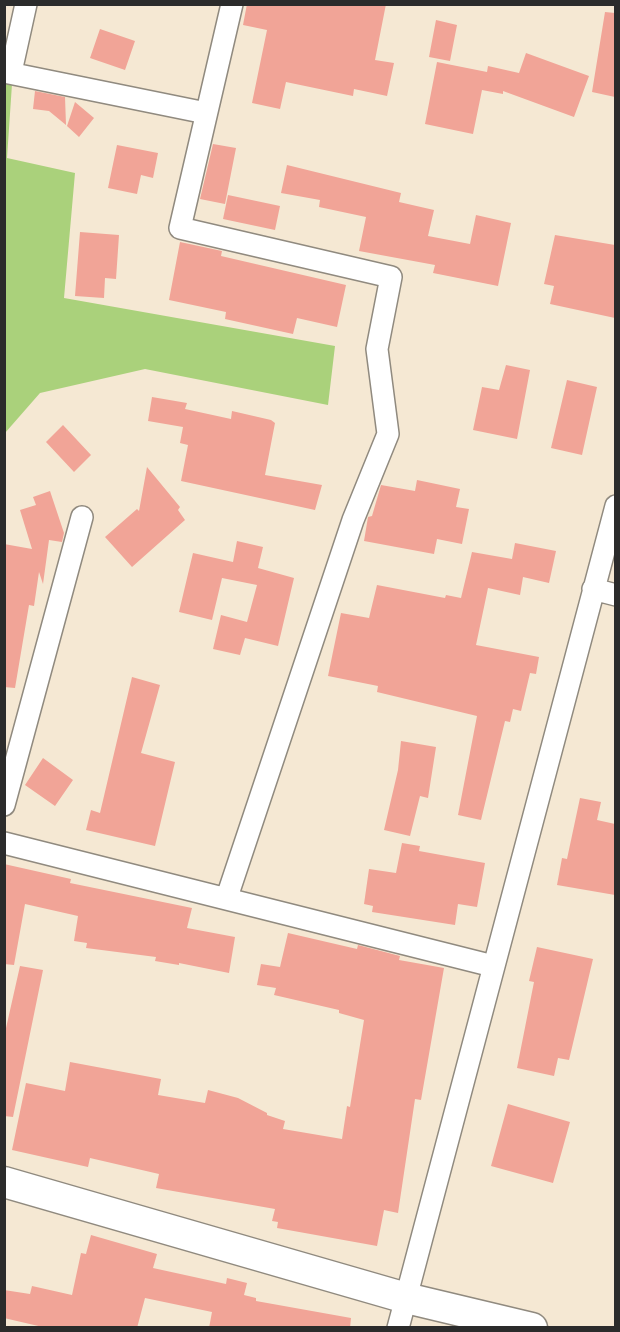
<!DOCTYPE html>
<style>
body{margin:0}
#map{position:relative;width:620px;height:1332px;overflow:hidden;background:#f5e8d3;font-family:Itim,sans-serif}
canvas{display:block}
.frame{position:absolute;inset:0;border:6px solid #2b2b2b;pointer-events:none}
</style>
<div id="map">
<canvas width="620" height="1332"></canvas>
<div class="frame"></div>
</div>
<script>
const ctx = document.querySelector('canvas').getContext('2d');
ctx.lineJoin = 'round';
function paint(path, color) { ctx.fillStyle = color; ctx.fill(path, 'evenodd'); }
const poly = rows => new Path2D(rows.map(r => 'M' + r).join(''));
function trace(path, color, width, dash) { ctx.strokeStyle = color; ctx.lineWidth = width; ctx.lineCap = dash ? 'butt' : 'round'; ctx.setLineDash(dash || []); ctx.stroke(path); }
const green = poly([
 [5,83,12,84,7,158,75,173,64,298,335,346,328,405,145,369,40,393,5,433]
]);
const building = poly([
 [247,4,386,4,375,60,394,63,387,96,354,89,353,96,286,82,280,109,252,103,267,30,243,25],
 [605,12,615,13,615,97,592,92],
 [436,20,457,25,450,61,429,57],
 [100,29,135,41,125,70,90,58],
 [526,53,589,76,574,117,503,91,503,94,482,90,473,134,425,124,437,62,487,72,488,66,519,73],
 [35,91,65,97,66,125,49,111,33,109],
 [75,102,94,118,79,137,67,126],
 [213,144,236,148,225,204,200,199],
 [117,145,158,153,153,178,141,175,137,194,108,188],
 [287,165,401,193,399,202,434,210,428,236,470,244,476,215,511,223,498,286,433,273,435,265,359,251,366,217,319,207,320,200,281,193],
 [228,195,280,206,275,230,223,219],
 [80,232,119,235,116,279,105,278,104,298,75,296],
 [555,235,615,245,615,318,550,304,554,286,544,284],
 [180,242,222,251,221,256,346,285,337,327,297,318,293,334,225,319,226,312,169,300],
 [506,365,530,370,517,439,473,430,482,387,499,390],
 [567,380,597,387,582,455,551,448],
 [152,397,187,403,185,409,231,419,232,411,271,420,275,423,265,475,322,485,315,510,181,481,188,445,180,443,183,427,148,421],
 [63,425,91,455,74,472,46,442],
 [147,467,180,507,178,510,185,520,132,567,105,537,137,509,139,511],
 [417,480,460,489,456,507,469,509,462,544,437,539,434,554,364,541,368,517,372,516,381,485,415,491],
 [50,491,64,533,62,542,49,540,43,584,39,572,34,606,29,605,15,688,4,687,4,544,32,549,20,510,36,505,33,497],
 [237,541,263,547,258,568,294,578,278,646,245,638,240,655,213,649,221,615,247,622,257,585,222,578,212,620,179,612,193,553,233,562],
 [515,543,556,551,549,583,523,577,520,595,488,588,476,645,539,657,536,674,530,673,521,711,513,709,510,722,505,721,481,820,458,815,477,716,377,692,378,686,328,676,341,613,369,618,377,585,445,598,446,595,461,598,472,552,512,559],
 [132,677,160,685,141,753,175,762,155,846,86,830,91,810,100,813],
 [401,741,436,747,428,798,420,796,410,836,384,830,398,770],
 [43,758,73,780,55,806,25,785],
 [580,798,601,802,597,820,615,824,615,895,557,885,562,858,567,859],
 [402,843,420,846,419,851,485,863,477,907,458,904,455,925,372,912,373,906,364,904,369,869,396,873],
 [4,864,71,879,70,883,192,908,187,928,235,937,229,973,179,963,179,965,155,961,156,957,86,948,87,943,74,941,78,916,25,904,14,965,4,964],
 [288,933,357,949,358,945,400,956,399,960,444,968,421,1100,415,1099,398,1213,384,1210,377,1246,277,1228,278,1222,272,1221,275,1209,156,1188,159,1174,90,1158,88,1167,12,1150,26,1083,65,1091,70,1062,161,1079,158,1095,205,1103,208,1090,238,1098,267,1113,267,1115,285,1121,283,1129,342,1139,347,1106,350,1107,364,1020,339,1013,339,1010,274,995,276,988,257,985,261,964,280,967],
 [537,947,593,959,569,1060,558,1058,554,1076,517,1068,534,982,529,981],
 [20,966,43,970,13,1117,4,1116,4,1037],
 [508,1104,570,1122,553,1183,491,1166],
 [91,1235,157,1254,153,1268,226,1284,227,1278,247,1283,244,1295,256,1298,256,1301,351,1318,350,1328,209,1328,212,1312,145,1298,137,1328,47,1328,4,1318,4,1290,30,1294,32,1286,72,1295,81,1253,86,1254]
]);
const street = poly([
 [4,72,206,113],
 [11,72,26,4],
 [593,589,616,595],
 [4,805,82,517],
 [4,843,493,966],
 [227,897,353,520,388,434,377,349,391,277,180,228,232,4],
 [398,1328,616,506]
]);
const secondary = poly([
 [4,1182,406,1298,532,1328]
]);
paint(green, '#aad17b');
paint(building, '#f1a497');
trace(street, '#908a7f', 24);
trace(secondary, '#908a7f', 33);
trace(street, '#fff', 21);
trace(secondary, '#fff', 30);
</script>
